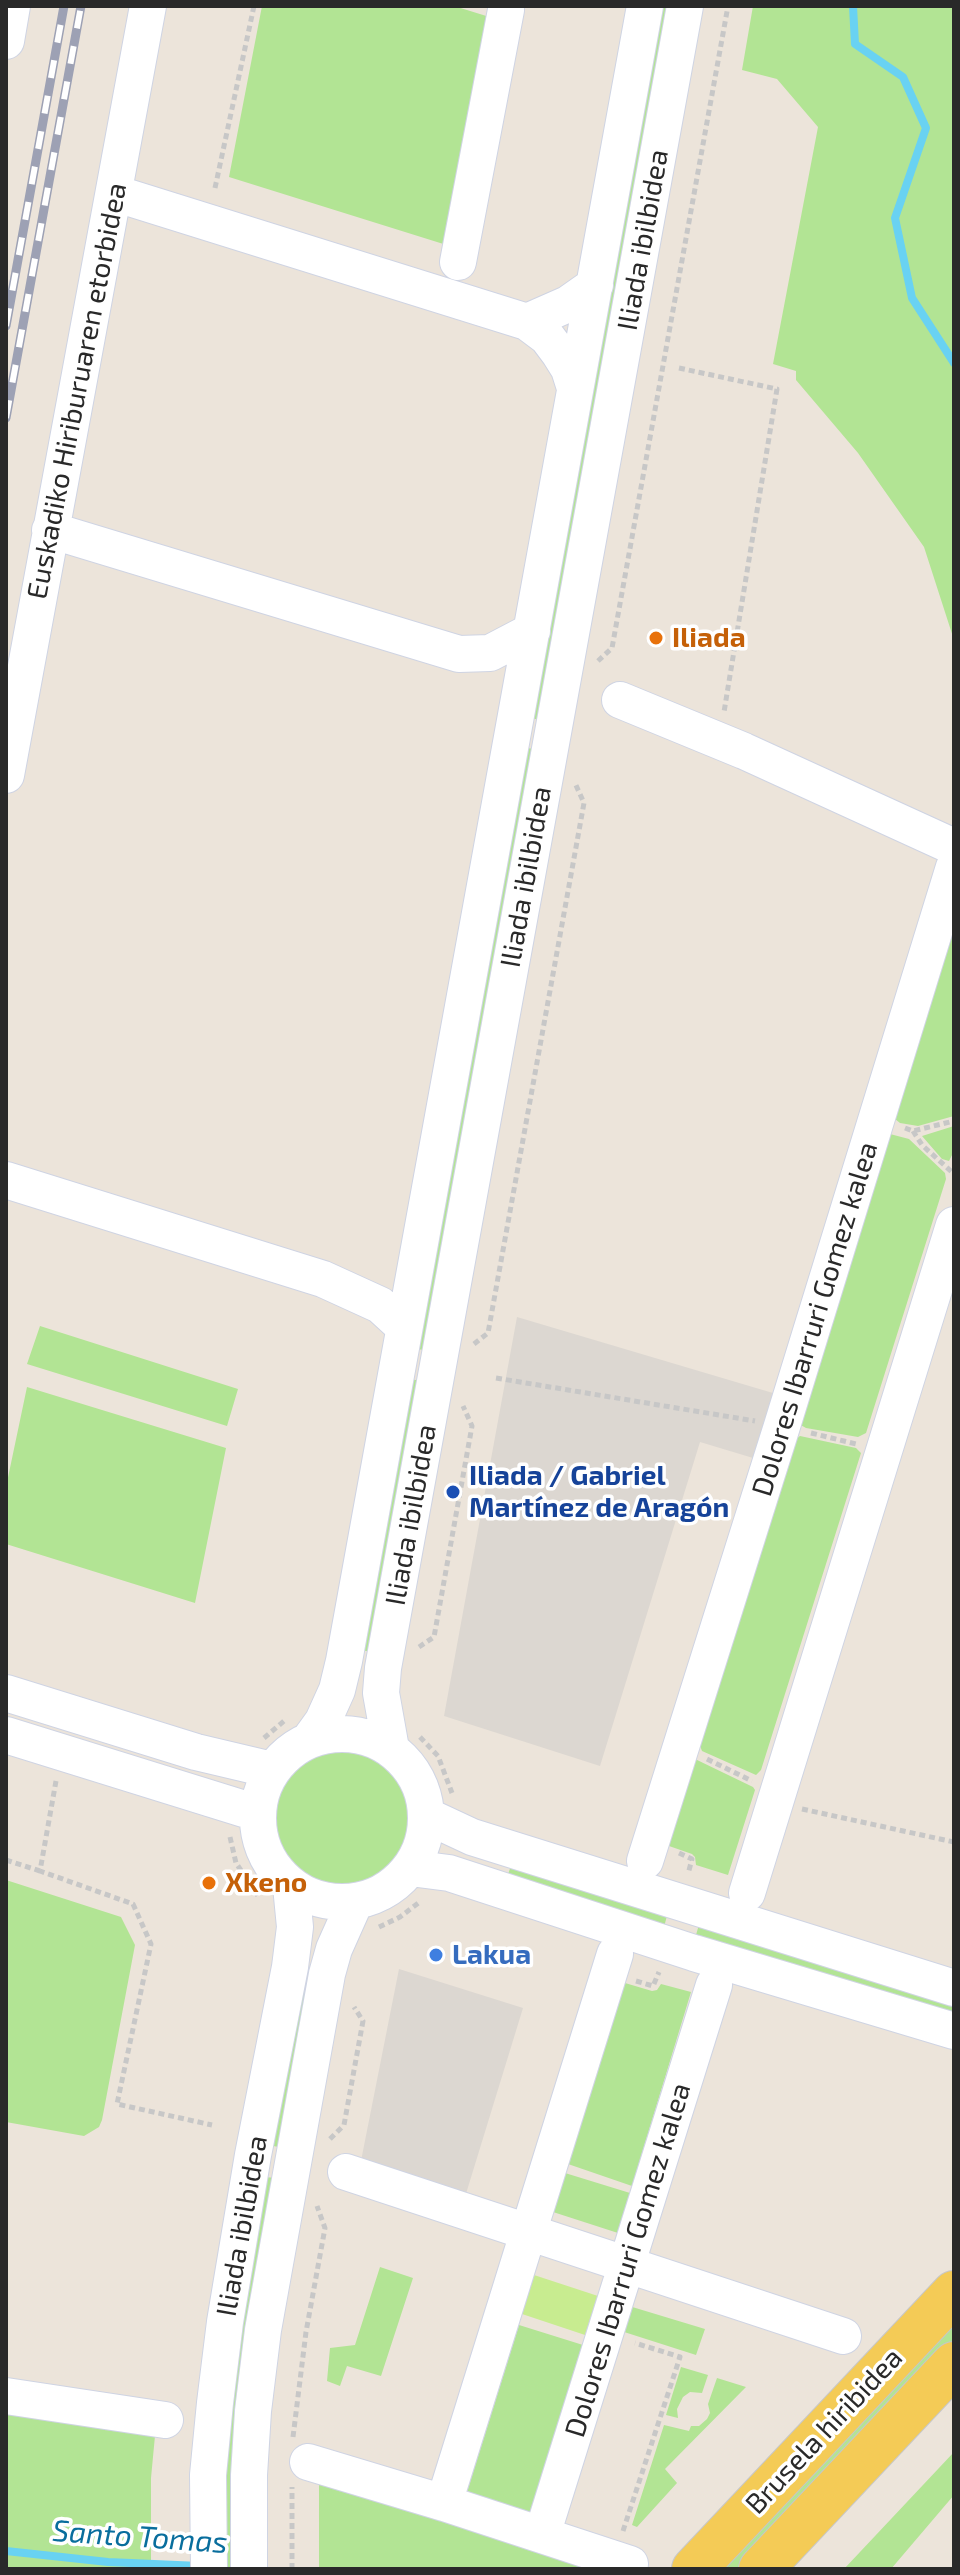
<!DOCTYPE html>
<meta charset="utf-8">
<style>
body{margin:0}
#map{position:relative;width:960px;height:2575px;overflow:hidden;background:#ece4da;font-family:"Exo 2",sans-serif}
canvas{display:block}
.frame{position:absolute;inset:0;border:8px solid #292929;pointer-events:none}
</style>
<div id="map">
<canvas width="960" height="2575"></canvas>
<div class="frame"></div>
</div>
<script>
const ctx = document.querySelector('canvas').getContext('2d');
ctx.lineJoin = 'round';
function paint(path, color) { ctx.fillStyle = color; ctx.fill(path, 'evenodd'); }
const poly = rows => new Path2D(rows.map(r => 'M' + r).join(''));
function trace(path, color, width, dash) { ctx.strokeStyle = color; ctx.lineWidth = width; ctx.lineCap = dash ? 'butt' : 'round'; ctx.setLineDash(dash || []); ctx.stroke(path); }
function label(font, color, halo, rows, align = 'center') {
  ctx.font = font + ' "Exo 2",sans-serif'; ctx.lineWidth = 7; ctx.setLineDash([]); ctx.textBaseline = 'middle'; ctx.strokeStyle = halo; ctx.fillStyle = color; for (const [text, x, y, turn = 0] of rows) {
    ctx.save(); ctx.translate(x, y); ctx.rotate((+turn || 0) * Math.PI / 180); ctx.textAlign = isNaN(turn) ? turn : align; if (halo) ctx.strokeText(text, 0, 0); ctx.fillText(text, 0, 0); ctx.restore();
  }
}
const green = poly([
 [262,6,454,6,496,19,453,247,229,177],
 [657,6,672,6,543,720,528,718],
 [753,6,954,6,954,640,924,547,858,453,796,380,796,371,773,364,818,127,777,79,742,70],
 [523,747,538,750,428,1351,413,1348],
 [954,929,954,1116,918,1126,900,1123,895,1119],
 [954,1126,954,1151,949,1161,942,1159,922,1136],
 [890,1134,909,1139,945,1173,946,1179,866,1433,858,1437,806,1428,799,1424],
 [40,1326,238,1389,227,1426,27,1364],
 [408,1379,423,1381,373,1652,359,1650],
 [27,1387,226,1448,195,1603,6,1544,6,1487],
 [800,1436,856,1448,861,1453,761,1770,756,1775,702,1751,699,1743,794,1440],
 '272 1820a69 69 0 1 1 138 0a69 69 0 1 1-138 0Z',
 [695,1759,753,1787,755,1790,728,1875,696,1865,695,1857,692,1854,669,1846],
 [512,1863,668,1912,664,1927,507,1877],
 [6,1880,121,1917,135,1945,102,2120,99,2127,84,2136,6,2122],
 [700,1921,954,2001,954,2016,696,1935],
 [300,1977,314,1980,283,2148,269,2145],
 [625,1983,652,1991,657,1990,661,1984,691,1992,632,2186,568,2164],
 [565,2173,630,2193,618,2233,553,2212],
 [263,2177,278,2178,236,2569,223,2569,222,2475],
 [380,2267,413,2278,381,2376,347,2366,340,2386,327,2381,330,2348,355,2345],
 [629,2306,705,2329,696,2355,621,2331],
 [954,2314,954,2347,744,2569,713,2569],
 [519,2325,583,2345,530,2515,466,2495],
 [681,2367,708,2375,702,2393,690,2392,683,2397,677,2409,678,2418,666,2415],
 [717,2378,746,2387,665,2469,677,2483,637,2527,632,2525,664,2425,689,2431,691,2426,699,2426,707,2419,710,2413,708,2404],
 [6,2383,158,2404,151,2478,151,2569,6,2569],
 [954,2452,954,2495,891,2569,844,2569],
 [319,2473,595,2569,319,2569]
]);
const pitch = poly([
 [534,2275,598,2296,585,2335,522,2314]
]);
const plaza = poly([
 [517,1317,783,1396,763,1461,700,1442,600,1766,444,1716],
 [399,1969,523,2008,461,2210,358,2176]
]);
const stream = poly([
 [853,6,855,44,903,77,926,128,895,218,912,298,954,363],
 [6,2551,108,2562,200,2566]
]);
const path = poly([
 [215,188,254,6],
 [679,368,777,389,724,712],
 [598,661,612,648,728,6],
 [905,1128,913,1131,954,1121],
 [913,1131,922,1145,954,1174],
 [474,1344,488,1333,584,803,575,783],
 [496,1378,755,1421],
 [811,1433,856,1444],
 [419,1647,434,1637,472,1426,463,1406],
 [420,1737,438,1756,452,1793],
 [264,1738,284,1721],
 [707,1759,752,1781],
 [56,1781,40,1871,133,1904,151,1944,117,2104,212,2125],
 [802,1809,954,1842],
 [230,1837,236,1863,260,1899],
 [679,1853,692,1859,688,1874],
 [6,1860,40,1871],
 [379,1927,400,1917,421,1901],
 [636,1981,653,1986,659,1972],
 [330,2139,344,2125,363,2021,354,2007],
 [293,2437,306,2332,325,2228,317,2206],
 [623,2531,680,2357,635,2343],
 [292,2569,292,2487]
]);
const minor = poly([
 [6,41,12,6],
 [114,193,527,322,547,337,559,353,569,369,575,388],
 [458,262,506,10],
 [527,322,568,304,595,285],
 [50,530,459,654,490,653,532,631],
 [620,700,744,751,954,847],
 [6,775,148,6],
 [6,1180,323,1279,380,1305,404,1327],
 [6,1693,196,1752,272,1770],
 '258 1818a84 84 0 1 1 168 0a84 84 0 1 1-168 0Z',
 [6,1735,257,1813],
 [310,1739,323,1721,337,1690,344,1661,645,6],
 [391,1749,381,1693,383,1668,685,6],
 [427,1816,472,1837,954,1988],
 [645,1861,782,1426,954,867],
 [410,1868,449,1873,694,1953,954,2031],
 [747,1893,954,1225],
 [346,2172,843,2336],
 [6,2396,165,2420],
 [308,2462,444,2503,630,2564],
 [444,2503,615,1954],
 [542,2535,714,1985],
 [209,2569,208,2475,215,2403,225,2322,253,2155,290,1967,295,1927,291,1886],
 [249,2569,249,2475,253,2411,263,2330,327,1974,334,1949,355,1902]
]);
const major = poly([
 [694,2569,954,2293],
 [761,2569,954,2364]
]);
const rail = poly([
 [6,326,64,6],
 [6,418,81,6]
]);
const markers = [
 [656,638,8,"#e8710a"],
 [453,1492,8,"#1a4fb4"],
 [209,1883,8,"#e8710a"],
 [436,1955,8,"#3f7fe0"]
];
const streetNames = [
 ["Iliada ibilbidea",643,240,-80],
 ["Euskadiko Hiriburuaren etorbidea",77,391,-79],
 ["Iliada ibilbidea",526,877,-80],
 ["Dolores Ibarruri Gomez kalea",815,1319,-73],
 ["Iliada ibilbidea",411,1515,-80],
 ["Iliada ibilbidea",242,2226,-80],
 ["Dolores Ibarruri Gomez kalea",628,2260,-73],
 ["Brusela hiribidea",824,2431,-47]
];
const foodNames = [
 ["Iliada",672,638],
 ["Xkeno",225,1883]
];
const transitNames = [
 ["Iliada / Gabriel",469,1476],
 ["Martínez de Aragón",469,1508]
];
const shopNames = [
 ["Lakua",452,1955]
];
const waterNames = [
 ["Santo Tomas",140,2537,4]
];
paint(green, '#b2e494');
paint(pitch, '#c8ec90');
paint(plaza, '#dcd7d1');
trace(stream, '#69d2f2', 8);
trace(minor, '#cfd4e3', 38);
trace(major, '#c7c7c7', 46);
trace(path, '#c7c7c7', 5, [6, 4]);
trace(minor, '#fff', 36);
trace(major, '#f4cb56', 44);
trace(rail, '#9da1b4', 9);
trace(rail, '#fff', 6, [18]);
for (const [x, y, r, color] of markers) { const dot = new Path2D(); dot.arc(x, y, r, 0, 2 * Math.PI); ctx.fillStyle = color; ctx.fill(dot); trace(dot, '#fff', 3); }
label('28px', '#292929', '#fff', streetNames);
label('bold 28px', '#c56008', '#fff', foodNames, 'left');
label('bold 28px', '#164399', '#fff', transitNames, 'left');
label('bold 28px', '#366cbe', '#fff', shopNames, 'left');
label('italic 30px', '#096e9d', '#fff', waterNames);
</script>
